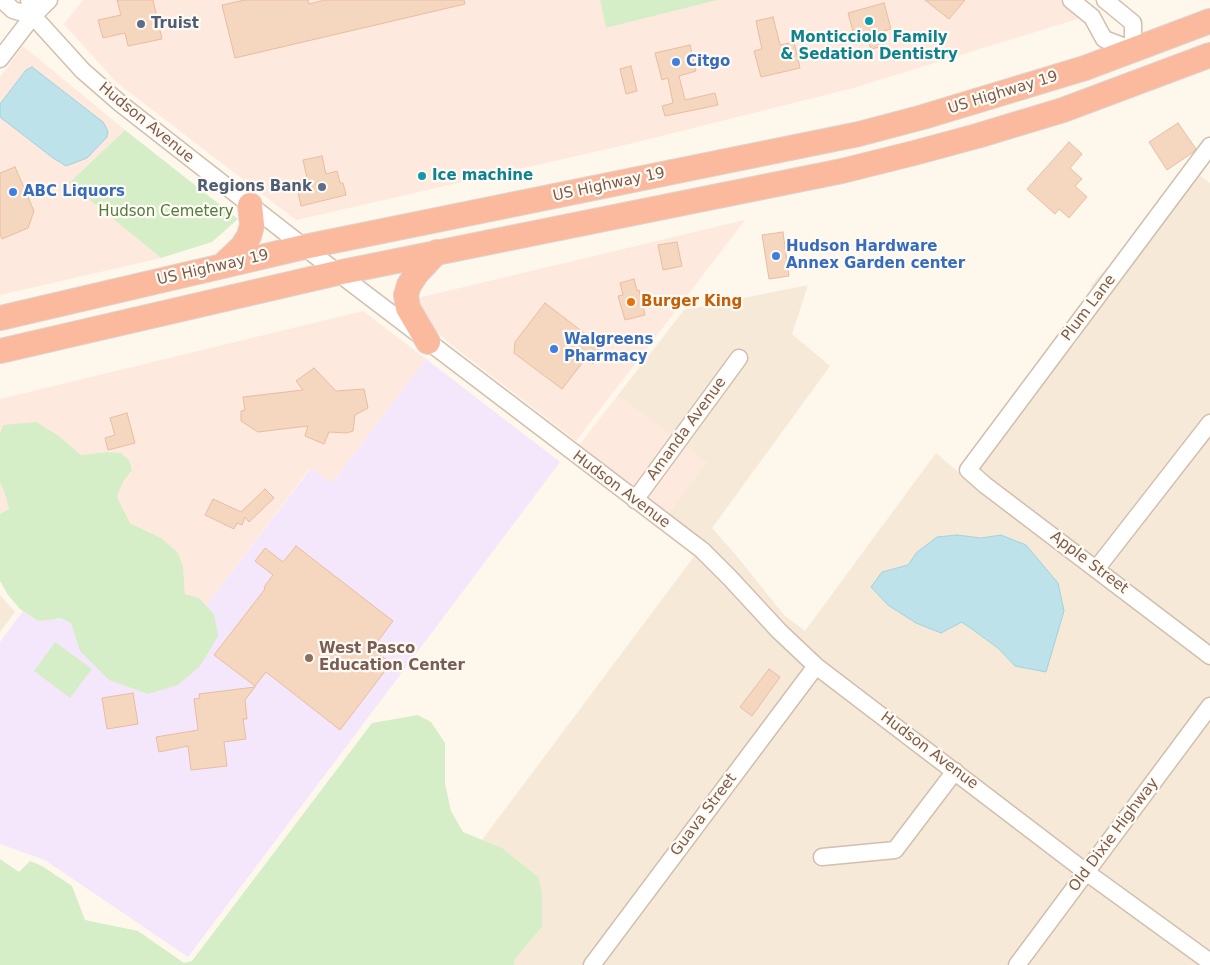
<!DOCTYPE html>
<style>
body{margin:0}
canvas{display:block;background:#fef7eb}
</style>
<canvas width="1210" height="965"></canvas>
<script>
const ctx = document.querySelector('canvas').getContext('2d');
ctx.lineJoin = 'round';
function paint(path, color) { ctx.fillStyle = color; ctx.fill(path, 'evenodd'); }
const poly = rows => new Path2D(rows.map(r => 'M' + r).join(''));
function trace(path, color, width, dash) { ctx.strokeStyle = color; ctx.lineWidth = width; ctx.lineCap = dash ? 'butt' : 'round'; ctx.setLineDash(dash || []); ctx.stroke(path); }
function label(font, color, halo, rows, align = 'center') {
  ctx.font = font + ' "DejaVu Sans",sans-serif'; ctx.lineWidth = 4.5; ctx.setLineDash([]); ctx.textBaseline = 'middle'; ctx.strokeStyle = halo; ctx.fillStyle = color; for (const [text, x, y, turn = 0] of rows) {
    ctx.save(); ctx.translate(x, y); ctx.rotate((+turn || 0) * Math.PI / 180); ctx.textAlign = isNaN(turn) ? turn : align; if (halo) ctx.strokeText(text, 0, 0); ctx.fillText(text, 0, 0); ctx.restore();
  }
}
const residential = poly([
 [1195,172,1210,183,1210,696,1086,863,820,661,667,516,618,395,684,310,808,285,792,334,830,366,712,528,735,554,784,615,805,631,936,453,965,478,1062,340,1073,347,1105,299,1090,286],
 [957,535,981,538,1001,535,1015,666,998,648,961,621,882,572,908,565,917,552,937,537],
 [696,554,726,583,1078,873,1010,965,514,965,515,959,542,927,482,840],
 [0,595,15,612,0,632],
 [1210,715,1210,954,1095,870],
 [1087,880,1202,965,1025,965]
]);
const commercial = poly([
 [83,0,600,0,606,28,718,0,1062,0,1084,17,853,88,633,143,296,220,116,82,64,24],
 [23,46,125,130,69,183,161,258,0,295,0,77],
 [745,220,576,441,449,343,423,319,418,298],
 [363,311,426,359,331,484,310,468,206,606,199,598,185,594,183,567,161,538,130,523,117,497,123,482,132,470,129,460,120,453,107,452,81,455,59,436,3,425,0,434,0,399],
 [618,395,707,462,667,516,574,446,580,444],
 [0,483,4,491,9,509,0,514]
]);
const education = poly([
 [426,359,560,462,188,957,45,860,0,844,0,642,23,611,38,621,51,620,60,618,71,623,80,651,214,614,206,606,311,468,332,483]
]);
const green = poly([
 [600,0,718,0,606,28],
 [125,130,238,219,212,242,161,258,69,183],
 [36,422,59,436,81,455,107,452,121,453,129,460,132,470,123,482,117,497,130,523,161,538,178,553,183,567,185,594,199,598,214,614,218,636,200,666,178,685,148,694,109,680,80,651,71,623,60,618,51,620,38,621,20,609,8,595,0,581,0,514,9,509,4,491,0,483,0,434,3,425],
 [55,642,92,669,70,698,34,671],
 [418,715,431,722,445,743,445,784,451,811,463,832,502,848,539,878,542,895,542,927,515,959,514,965,0,965,0,859,19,872,30,861,42,866,72,886,85,920,138,931,184,963,192,961,372,723]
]);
const water = poly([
 [32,67,103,122,108,131,107,137,87,158,66,166,53,158,0,117,0,104,26,70,32,67],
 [957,535,981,538,1001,535,1026,545,1058,583,1064,611,1046,672,1015,666,998,648,962,622,941,633,916,623,888,605,871,587,882,572,908,565,917,552,937,537,957,535]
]);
const building = poly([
 [117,0,153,0,162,39,128,46,125,33,103,38,98,20,121,15,117,0],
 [245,0,308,0,309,4,325,0,464,0,465,4,235,58,222,5,245,0],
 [925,0,965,0,949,19,925,0],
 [884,3,891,29,880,32,884,46,871,49,867,36,855,39,848,13,884,3],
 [773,17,780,45,794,42,800,68,761,77,754,51,762,49,756,21,773,17],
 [690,45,696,71,679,76,685,100,715,93,718,105,665,116,662,106,673,103,668,78,662,80,655,53,690,45],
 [631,66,637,91,626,94,620,69,631,66],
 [1178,123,1196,149,1192,153,1167,170,1149,142,1178,123],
 [1069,142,1082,154,1070,168,1082,179,1075,186,1087,197,1069,218,1059,209,1055,214,1027,189,1069,142],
 [322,156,326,174,337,171,340,183,343,183,346,195,301,206,298,192,300,191,298,181,307,178,303,160,322,156],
 [15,167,34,211,28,228,2,239,0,234,0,173,15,167],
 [783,232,789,276,769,279,762,235,783,232],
 [677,242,682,266,663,270,658,245,677,242],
 [634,279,637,291,639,290,645,315,625,320,618,296,623,295,620,283,634,279],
 [545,303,597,343,595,346,603,352,593,364,586,358,562,389,514,353,515,342,545,303],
 [314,368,336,391,364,389,368,408,355,415,353,431,347,433,329,432,324,444,305,436,308,426,258,432,241,421,241,411,245,410,243,397,303,390,296,381,314,368],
 [127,413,135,443,108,450,105,438,115,435,110,418,127,413],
 [265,489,274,498,249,522,245,517,242,525,237,523,234,529,205,515,213,499,241,512,265,489],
 [296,546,393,621,372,649,391,663,340,730,266,672,255,686,214,655,265,589,264,587,273,575,255,561,265,548,283,562,296,546],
 [769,669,780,677,752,716,740,707,769,669],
 [255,687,245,700,247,719,243,719,246,739,224,742,227,766,191,770,188,746,159,752,156,737,198,730,194,699,200,698,199,694,255,687],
 [133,693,138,724,107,729,102,698,133,693]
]);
const minor = poly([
 [2,0,13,10,33,16],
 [29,0,33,16,83,71,121,104,304,247,702,550,730,578,779,631,816,666,1086,872,1210,962],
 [1071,0,1092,17,1104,39,1133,50,1133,23,1105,0],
 [0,59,33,16,49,0],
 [1210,146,968,470,985,485,1210,656],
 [635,500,739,358],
 [1097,568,1210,423],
 [822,857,895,850,955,771],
 [592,965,816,666],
 [1017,965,1210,706]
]);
const highway = poly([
 [222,266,242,247,249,236,252,225,250,205],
 [0,318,304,247,859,134,923,117,1085,68,1210,21],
 [428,342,408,308,406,295,409,285,417,273,437,252],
 [0,351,337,273,842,171,914,153,977,136,1063,110,1210,55]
]);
const markers = [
 [869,21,5,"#0f9aa8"],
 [141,24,5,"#5c6f8a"],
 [676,62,5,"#3f7fe0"],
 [422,176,5,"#0f9aa8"],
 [322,187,5,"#5c6f8a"],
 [13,192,5,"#3f7fe0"],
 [776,256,5,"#3f7fe0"],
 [631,302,5,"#e8710a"],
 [554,349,5,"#3f7fe0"],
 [309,658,5,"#8d6e63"]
];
const serviceNames = [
 ["Truist",151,24],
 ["Regions Bank",312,187,"right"]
];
const cultureNames = [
 ["Monticciolo Family",869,38],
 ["& Sedation Dentistry",869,55],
 ["Ice machine",432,176,"left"]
];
const shopNames = [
 ["Citgo",686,62],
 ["ABC Liquors",23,192],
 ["Hudson Hardware",786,247],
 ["Annex Garden center",786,264],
 ["Walgreens",564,340],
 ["Pharmacy",564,357]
];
const streetNames = [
 ["US Highway 19",1003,93,-17],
 ["Hudson Avenue",146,123,39],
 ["US Highway 19",609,185,-12],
 ["US Highway 19",213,268,-13],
 ["Plum Lane",1089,308,-53],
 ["Amanda Avenue",687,429,-54],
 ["Hudson Avenue",621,490,37],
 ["Apple Street",1089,563,37],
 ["Hudson Avenue",929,751,37],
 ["Guava Street",704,815,-53],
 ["Old Dixie Highway",1114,835,-53]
];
const parkNames = [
 ["Hudson Cemetery",166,212]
];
const foodNames = [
 ["Burger King",641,302]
];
const educationNames = [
 ["West Pasco",319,649],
 ["Education Center",319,666]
];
paint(residential, '#f6e9d8');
paint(commercial, '#fee9de');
paint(education, '#f4e7fb');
paint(green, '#d6eec7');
paint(water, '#bde2ea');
trace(water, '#a2d2dd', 1);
paint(building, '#f5d7c0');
trace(building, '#e9bd9f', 1);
trace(minor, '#d2bfae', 19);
trace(highway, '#ddd5d0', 26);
trace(minor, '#fff', 16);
trace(highway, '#fbb99e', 24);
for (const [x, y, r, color] of markers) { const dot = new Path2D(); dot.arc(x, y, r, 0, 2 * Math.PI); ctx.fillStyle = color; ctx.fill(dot); trace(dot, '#fffaf3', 2); }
label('bold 15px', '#4e5e75', '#fffaf3', serviceNames, 'left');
label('bold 15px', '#0d838f', '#fffaf3', cultureNames);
label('bold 15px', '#366cbe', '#fffaf3', shopNames, 'left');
label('15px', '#7c5d4b', '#fffaf3', streetNames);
label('15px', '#4f7c3f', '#fffaf3', parkNames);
label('bold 15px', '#c56008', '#fffaf3', foodNames, 'left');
label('bold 15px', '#785e54', '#fffaf3', educationNames, 'left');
</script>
